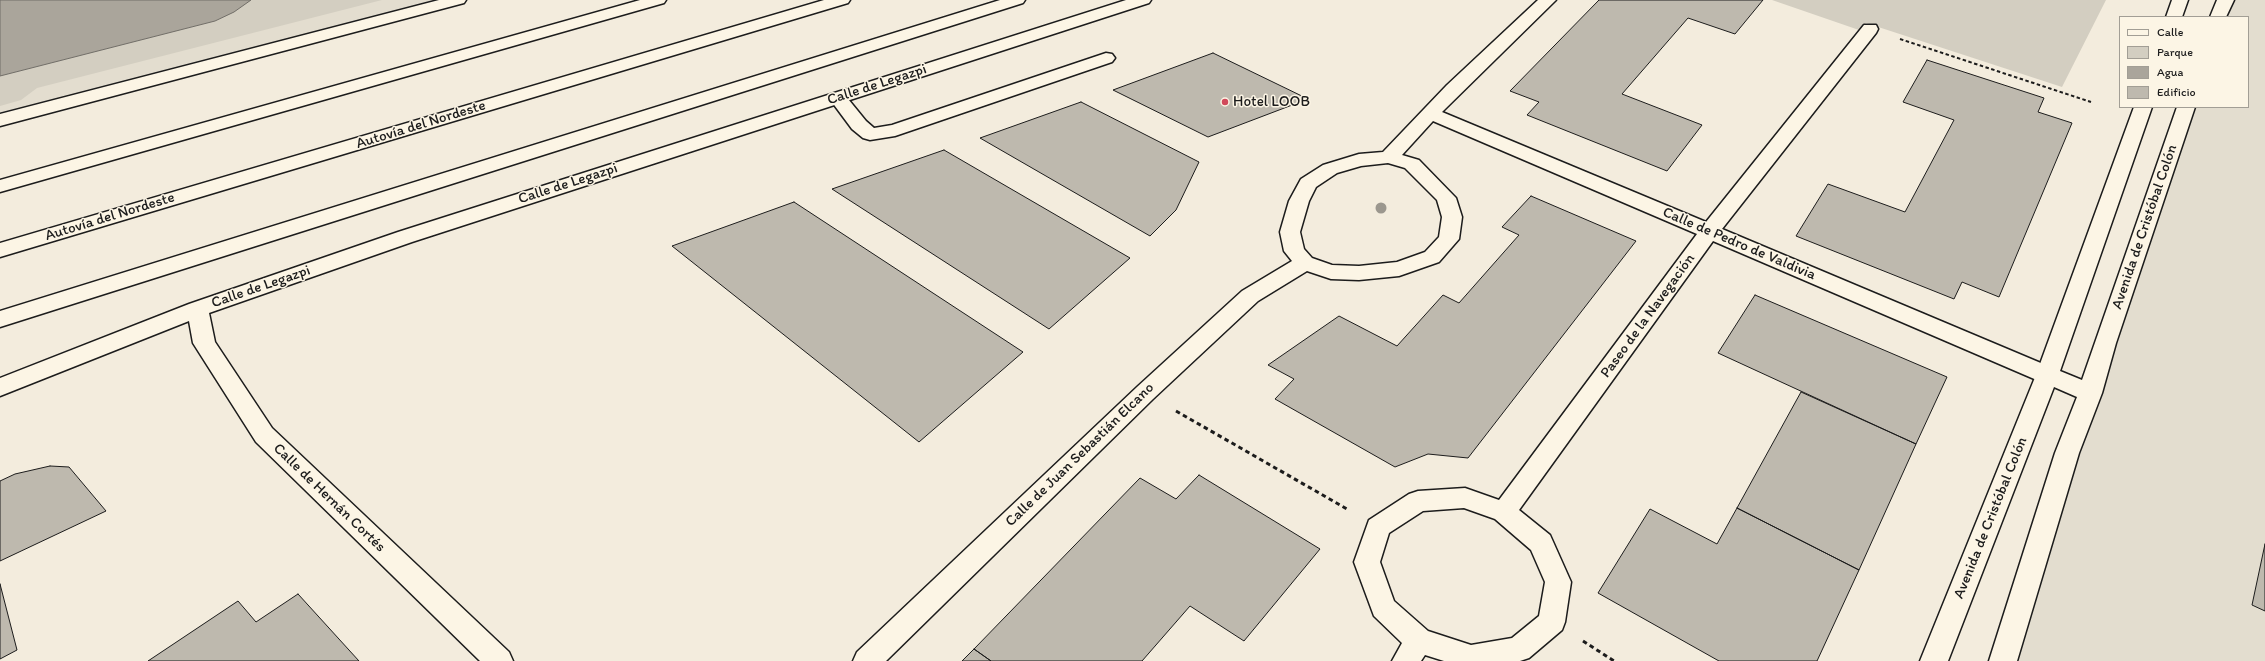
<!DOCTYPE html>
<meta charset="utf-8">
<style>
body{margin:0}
#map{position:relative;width:2265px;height:661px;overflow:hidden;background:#f3ecdd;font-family:Itim,sans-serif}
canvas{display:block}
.legend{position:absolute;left:2119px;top:16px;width:130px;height:92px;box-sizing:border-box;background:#fcf5e5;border:1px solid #a29e95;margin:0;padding:5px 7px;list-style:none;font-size:12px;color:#1c1c1c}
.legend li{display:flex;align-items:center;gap:8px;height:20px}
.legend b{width:20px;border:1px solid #a29e95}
</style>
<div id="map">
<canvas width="2265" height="661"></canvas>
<ul class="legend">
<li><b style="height:5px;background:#fcf5e5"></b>Calle</li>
<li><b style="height:11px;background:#d3cec1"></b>Parque</li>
<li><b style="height:11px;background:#aaa59b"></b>Agua</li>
<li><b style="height:11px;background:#beb9ae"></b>Edificio</li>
</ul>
</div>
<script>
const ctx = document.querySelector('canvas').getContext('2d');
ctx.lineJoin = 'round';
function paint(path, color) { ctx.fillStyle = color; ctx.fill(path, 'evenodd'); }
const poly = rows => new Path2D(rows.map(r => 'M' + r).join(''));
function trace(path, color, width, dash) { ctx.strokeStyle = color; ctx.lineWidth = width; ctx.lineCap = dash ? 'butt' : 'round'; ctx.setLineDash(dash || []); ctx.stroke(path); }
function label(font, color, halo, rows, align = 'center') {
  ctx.font = font + ' Itim,sans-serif'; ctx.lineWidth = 3; ctx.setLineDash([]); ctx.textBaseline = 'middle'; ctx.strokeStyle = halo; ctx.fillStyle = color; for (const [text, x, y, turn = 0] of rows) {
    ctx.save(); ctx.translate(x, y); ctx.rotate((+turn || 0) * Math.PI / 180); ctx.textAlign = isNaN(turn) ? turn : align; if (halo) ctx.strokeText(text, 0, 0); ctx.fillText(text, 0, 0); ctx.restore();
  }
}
const built = poly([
 [0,0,458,0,0,120],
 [2226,0,2265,0,2265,661,2003,661,2186,107,2248,107,2248,17,2218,17]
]);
const green = poly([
 [251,0,382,0,37,88,21,100,0,106,0,76,215,21],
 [1772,0,2106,0,2062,87,1866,23,1859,30]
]);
const water = poly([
 [0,0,251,0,234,12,215,21,0,76,0,0]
]);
const building = poly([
 [1599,0,1763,0,1735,34,1688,18,1622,94,1702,125,1667,171,1527,115,1539,102,1510,91,1599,0],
 [1213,53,1308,99,1208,137,1113,90,1213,53],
 [1927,60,2044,98,2038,112,2072,123,1999,297,1962,282,1954,299,1796,236,1828,184,1905,212,1954,120,1903,102,1927,60],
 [1081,102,1199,162,1176,210,1150,236,980,138,1081,102],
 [944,150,1130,258,1049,329,832,189,944,150],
 [1531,196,1636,241,1468,458,1428,454,1395,467,1275,399,1294,379,1268,365,1339,316,1397,346,1443,295,1459,303,1519,235,1502,227,1531,196],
 [794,202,1023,352,919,442,672,246,794,202],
 [1755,295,1947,377,1916,444,1718,353,1755,295],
 [1801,392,1916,444,1859,570,1737,508,1801,392],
 [50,466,69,467,106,511,0,561,0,481,15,474,50,466],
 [1199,475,1320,549,1244,641,1190,606,1142,661,991,661,974,649,1140,478,1176,499,1199,475],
 [1737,508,1859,570,1817,661,1719,661,1598,593,1650,509,1717,544,1737,508],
 [2265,544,2265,611,2252,605,2265,544],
 [0,584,17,650,0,659,0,584],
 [298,594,359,661,148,661,238,601,256,622,298,594],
 [974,649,991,661,962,661,974,649]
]);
const pathFar1 = poly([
 [1900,39,2091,102]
]);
const path = poly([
 [1176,411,1347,509],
 [1583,641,1614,661]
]);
const lane = poly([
 [439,0,466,0,464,3,0,126,0,114,439,0],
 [1106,53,1112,54,1115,58,1112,62,895,136,870,140,863,138,852,129,829,98,832,94,838,93,844,94,866,121,874,128,892,125,1106,53]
]);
const street = poly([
 [1126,0,1151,0,1149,3,412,242,209,313,215,342,272,428,509,652,513,661,480,661,256,442,193,343,189,321,0,396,0,378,189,304,398,232,1126,0],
 [1538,0,1556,0,1442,112,1706,222,1864,25,1876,25,1878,29,1876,33,1722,229,2055,369,2058,375,2055,381,2047,383,2039,381,1713,241,1519,510,1550,535,1571,582,1565,622,1562,630,1529,658,1520,661,1444,661,1425,655,1421,661,1392,661,1402,643,1374,616,1354,562,1369,520,1409,494,1418,491,1465,488,1499,500,1697,234,1433,121,1402,155,1419,160,1456,198,1462,217,1459,239,1439,262,1399,276,1359,280,1331,279,1307,271,1258,301,1153,399,886,661,853,661,857,652,1137,387,1242,291,1292,261,1284,251,1280,232,1289,201,1301,179,1323,165,1359,154,1383,152,1447,85,1538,0],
 [1388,163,1405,168,1437,200,1442,217,1439,237,1425,252,1397,262,1359,266,1332,265,1312,258,1304,249,1300,232,1309,201,1316,187,1337,173,1361,166,1388,163],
 [1464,508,1495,519,1531,550,1545,582,1539,616,1512,638,1471,645,1428,631,1394,601,1380,562,1389,533,1423,511,1464,508]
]);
const secondary = poly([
 [1000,0,1025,0,1023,3,0,327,0,311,1000,0],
 [2172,0,2188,0,2182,17,2166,17,2172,0],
 [2217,0,2234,0,2226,17,2210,17,2217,0],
 [2134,107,2152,107,2060,371,2082,380,2177,107,2195,107,2116,343,2102,393,2079,453,2017,661,1989,661,2055,453,2077,397,2054,387,1948,661,1920,661,2036,375,2134,107]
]);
const highway = poly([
 [640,0,666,0,664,3,0,192,0,180,640,0],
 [824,0,850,0,848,3,0,257,0,243,824,0]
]);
const trees = [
 [1381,208]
];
const markers = [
 [1225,102,4,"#d1495b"]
];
const streetNames = [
 ["Calle de Legazpi",877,85,-18],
 ["Autovía del Nordeste",421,125,-17],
 ["Calle de Legazpi",568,184,-18],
 ["Autovía del Nordeste",110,217,-17],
 ["Avenida de Cristóbal Colón",2145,227,-71],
 ["Calle de Pedro de Valdivia",1739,244,23],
 ["Calle de Legazpi",261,287,-19],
 ["Paseo de la Navegación",1648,316,-54],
 ["Calle de Juan Sebastián Elcano",1080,455,-44],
 ["Calle de Hernán Cortés",329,498,44],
 ["Avenida de Cristóbal Colón",1991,518,-68]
];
const poiNames = [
 ["Hotel LOOB",1233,102]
];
paint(built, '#e3ddcf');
paint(green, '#d3cec1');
paint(water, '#aaa59b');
trace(water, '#716e68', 1);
paint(building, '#beb9ae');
trace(building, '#1c1c1c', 1);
trace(lane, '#1c1c1c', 3);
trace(street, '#1c1c1c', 3);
trace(secondary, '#1c1c1c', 3);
trace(highway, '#1c1c1c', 3);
trace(pathFar1, '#1c1c1c', 2, [3.5, 2.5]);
trace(path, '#1c1c1c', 3, [4.5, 3.5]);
paint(lane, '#fcf5e5');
paint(street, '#fcf5e5');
paint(secondary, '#fcf5e5');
paint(highway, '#fcf5e5');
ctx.fillStyle = '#9b978e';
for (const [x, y] of trees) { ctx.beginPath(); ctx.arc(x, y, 5.5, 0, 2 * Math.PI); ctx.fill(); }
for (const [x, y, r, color] of markers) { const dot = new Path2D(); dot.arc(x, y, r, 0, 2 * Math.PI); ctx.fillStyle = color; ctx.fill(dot); trace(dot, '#fcf5e5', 1.5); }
label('15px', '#1c1c1c', '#fcf5e5', streetNames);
label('15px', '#1c1c1c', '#fcf5e5', poiNames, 'left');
</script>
